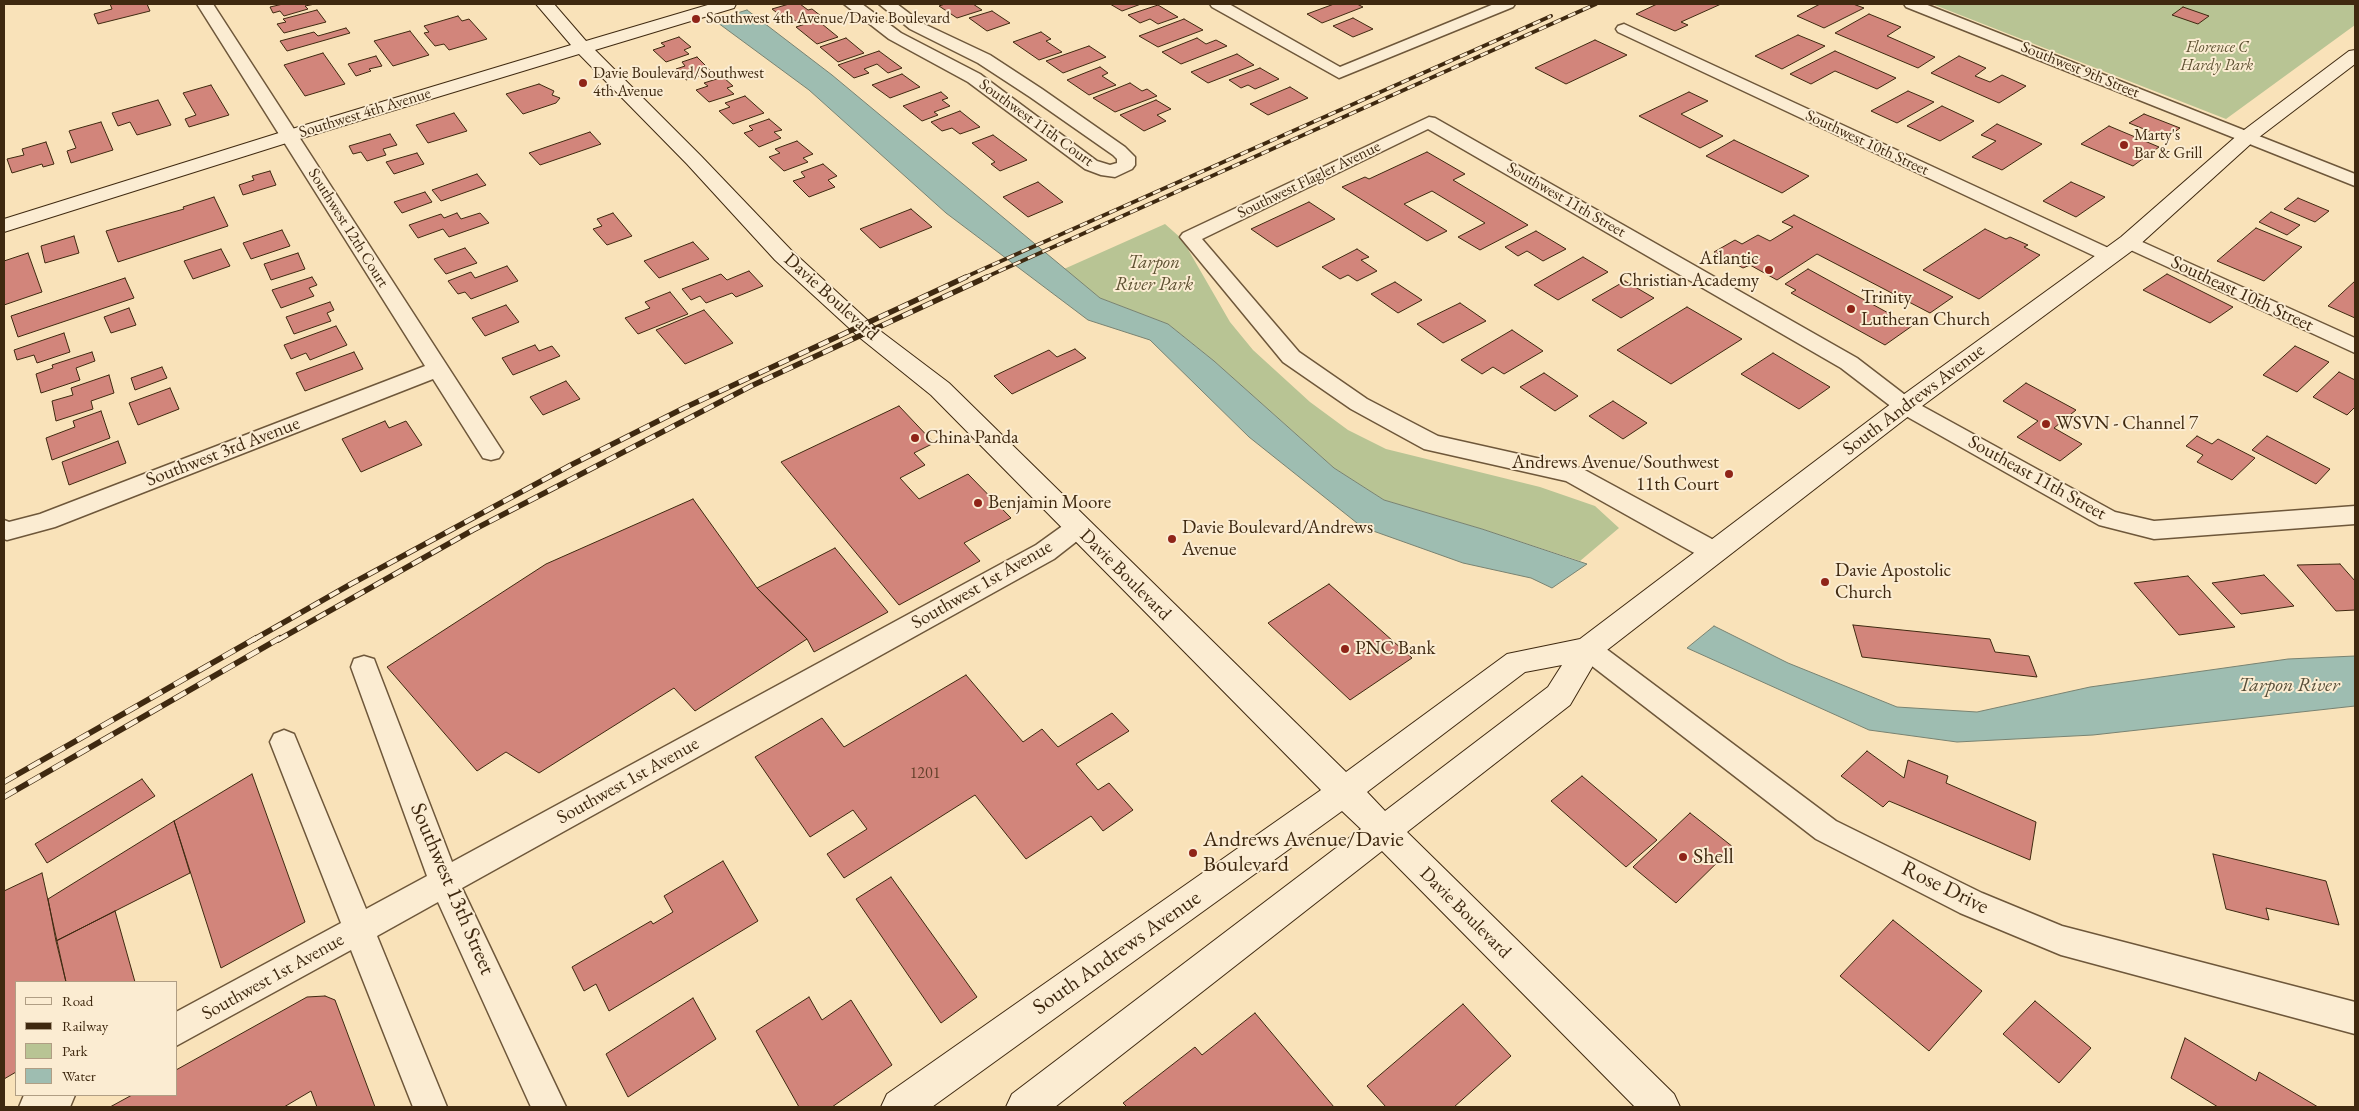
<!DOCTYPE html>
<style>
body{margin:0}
#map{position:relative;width:2359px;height:1111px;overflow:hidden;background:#f9e2b9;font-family:"EB Garamond",serif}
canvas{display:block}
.frame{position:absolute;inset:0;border:5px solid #3f2910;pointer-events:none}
.legend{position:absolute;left:15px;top:981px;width:162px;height:115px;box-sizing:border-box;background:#fbecd2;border:1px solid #b09e84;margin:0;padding:6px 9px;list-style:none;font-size:15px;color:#3f2910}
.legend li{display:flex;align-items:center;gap:10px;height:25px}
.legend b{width:25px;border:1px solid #b09e84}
</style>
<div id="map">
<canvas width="2359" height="1111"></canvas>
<div class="frame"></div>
<ul class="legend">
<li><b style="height:6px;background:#fbecd2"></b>Road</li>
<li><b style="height:6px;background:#3f2910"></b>Railway</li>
<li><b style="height:14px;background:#b8c494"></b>Park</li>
<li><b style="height:14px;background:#9ebdb1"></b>Water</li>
</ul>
</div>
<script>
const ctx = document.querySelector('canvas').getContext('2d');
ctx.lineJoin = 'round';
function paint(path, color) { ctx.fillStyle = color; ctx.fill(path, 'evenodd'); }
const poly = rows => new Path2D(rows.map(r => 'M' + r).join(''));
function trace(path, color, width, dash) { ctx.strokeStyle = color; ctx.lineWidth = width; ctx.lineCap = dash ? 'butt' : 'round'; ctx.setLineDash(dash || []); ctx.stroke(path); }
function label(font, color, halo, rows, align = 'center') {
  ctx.font = font + ' "EB Garamond",serif'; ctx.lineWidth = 4; ctx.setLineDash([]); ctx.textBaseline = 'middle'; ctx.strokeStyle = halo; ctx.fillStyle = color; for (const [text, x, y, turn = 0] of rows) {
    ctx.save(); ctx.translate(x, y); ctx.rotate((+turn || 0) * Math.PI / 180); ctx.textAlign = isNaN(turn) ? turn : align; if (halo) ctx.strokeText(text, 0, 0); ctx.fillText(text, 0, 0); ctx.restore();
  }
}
const green = poly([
 [1932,4,2355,4,2355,25,2226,119],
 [1165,224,1182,239,1230,322,1253,350,1310,402,1348,430,1386,449,1540,487,1595,506,1619,528,1580,561,1482,529,1384,500,1334,468,1214,361,1168,324,1100,298,1064,269]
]);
const water = poly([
 [747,10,832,75,1100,298,1168,324,1214,361,1334,468,1384,500,1482,529,1587,564,1552,588,1531,578,1463,563,1362,527,1249,437,1150,340,1088,320,946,213,809,90,714,20,747,10],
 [1714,626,1788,663,1897,707,1977,712,2090,687,2288,659,2355,656,2355,706,2093,735,1957,742,1869,730,1687,648,1714,626]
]);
const building = poly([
 [110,4,147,4,150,11,98,24,94,14,112,9,110,4],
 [283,4,315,4,305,6,308,9,284,16,280,11,273,13,270,7,283,4],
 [789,4,800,4,808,10,812,9,821,16,798,23,787,14,781,16,772,9,789,4],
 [945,4,973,4,982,10,957,18,939,6,945,4],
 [1110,4,1141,4,1122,11,1110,4],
 [1334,4,1357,4,1363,7,1322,23,1307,14,1334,4],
 [1657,4,1721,4,1681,22,1688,25,1675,31,1636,14,1657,4],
 [1820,4,1853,4,1864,8,1824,28,1797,16,1820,4],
 [1158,5,1178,17,1158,24,1150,19,1140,23,1128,15,1158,5],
 [2183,7,2209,16,2198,24,2172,15,2183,7],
 [317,10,326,22,284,33,277,24,286,22,283,19,317,10],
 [992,11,1010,23,987,31,969,18,992,11],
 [1869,14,1901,27,1887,36,1935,57,1918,68,1835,33,1869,14],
 [458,16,462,21,469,19,487,39,449,50,444,44,435,46,424,33,429,32,424,26,458,16],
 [827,17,832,21,822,24,838,37,817,44,796,27,827,17],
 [1353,18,1373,29,1353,37,1333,26,1353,18],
 [1184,19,1203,30,1158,47,1139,36,1184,19],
 [346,28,350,33,287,51,280,41,314,32,318,36,346,28],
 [410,31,429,55,393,66,374,41,410,31],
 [1041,32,1051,39,1046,41,1062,52,1039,60,1013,42,1041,32],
 [1798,35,1825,46,1782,69,1755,56,1798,35],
 [679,37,691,47,684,50,689,54,666,62,653,50,665,46,661,43,679,37],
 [846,38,864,53,838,62,820,47,846,38],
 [1197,38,1206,44,1216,40,1227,46,1181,64,1162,52,1197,38],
 [1595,40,1627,55,1566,84,1535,68,1595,40],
 [1089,46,1106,57,1063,73,1046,61,1089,46],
 [879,51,902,68,888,73,877,64,864,69,869,73,854,78,838,65,879,51],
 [1835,51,1896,78,1877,89,1835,71,1811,84,1790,74,1835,51],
 [323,53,345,84,305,96,284,65,323,53],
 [1237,54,1254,65,1208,83,1191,72,1237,54],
 [376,56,382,66,369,69,371,71,356,76,348,64,376,56],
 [1959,56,1986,68,1975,76,1990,82,2002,75,2026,86,1999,103,1931,73,1959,56],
 [697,57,712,72,686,80,676,69,685,66,682,62,697,57],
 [1100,67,1108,73,1102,76,1116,85,1089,95,1067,80,1100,67],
 [1260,68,1279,79,1255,89,1248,85,1241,88,1229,80,1260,68],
 [902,74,920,87,890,98,872,85,902,74],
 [723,77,733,86,727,88,734,94,709,102,696,90,708,86,704,83,723,77],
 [1130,83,1142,91,1147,89,1157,96,1115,112,1093,98,1130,83],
 [539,84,554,91,552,95,560,98,556,103,523,114,506,94,539,84],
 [211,85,229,115,189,127,185,119,196,115,183,93,211,85],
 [1290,87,1308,98,1268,115,1250,104,1290,87],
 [1908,91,1934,102,1897,123,1871,111,1908,91],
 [941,92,948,98,942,100,950,106,934,112,938,115,922,121,903,106,941,92],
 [1689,92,1708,101,1681,114,1723,136,1700,148,1639,116,1689,92],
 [745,96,764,113,733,124,719,111,730,107,725,103,745,96],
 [158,100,171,125,137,135,130,122,118,126,112,113,158,100],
 [1156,100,1171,109,1157,115,1166,121,1144,131,1120,115,1156,100],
 [1942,106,1974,121,1940,141,1907,126,1942,106],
 [960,111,980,127,960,134,952,128,942,131,931,122,960,111],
 [454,113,467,131,428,143,416,125,454,113],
 [2144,114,2180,128,2166,138,2129,123,2144,114],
 [769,119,782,130,774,132,781,138,759,147,744,133,753,130,749,126,769,119],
 [101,122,113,150,71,163,67,151,76,148,69,131,101,122],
 [1997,124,2042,144,2002,170,1972,157,1996,141,1981,135,1997,124],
 [2109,126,2159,147,2133,166,2081,144,2109,126],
 [590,132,601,144,540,165,529,153,590,132],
 [390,134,397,145,383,149,386,155,367,161,361,152,353,154,349,146,390,134],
 [993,135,1027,160,1000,171,991,164,995,162,972,143,993,135],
 [1734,140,1809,176,1782,193,1706,156,1734,140],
 [797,141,813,154,803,158,808,162,784,171,769,157,780,153,775,149,797,141],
 [46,142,54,164,43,167,42,164,12,173,7,159,24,155,22,149,46,142],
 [1427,152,1465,174,1453,180,1528,225,1480,250,1458,237,1485,223,1432,191,1404,204,1447,231,1427,241,1342,187,1365,177,1369,179,1427,152],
 [417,153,424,164,394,174,386,162,417,153],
 [823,164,837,176,828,180,835,187,809,197,793,181,805,177,801,172,823,164],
 [270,171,276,185,243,195,239,185,254,180,252,176,270,171],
 [477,174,486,185,441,201,432,190,477,174],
 [1038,182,1063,202,1028,217,1003,197,1038,182],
 [2071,182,2105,197,2076,217,2043,201,2071,182],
 [425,192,432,202,402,213,394,202,425,192],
 [214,197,228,226,118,262,106,231,184,209,183,207,214,197],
 [2298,198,2329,211,2315,222,2284,209,2298,198],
 [1309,202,1335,219,1277,247,1251,229,1309,202],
 [911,209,932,227,880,248,860,229,911,209],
 [2271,212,2300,225,2287,235,2259,222,2271,212],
 [457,213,461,219,480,213,489,223,449,237,443,229,418,238,409,225,441,214,444,218,457,213],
 [613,213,632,236,607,245,593,229,602,226,597,219,613,213],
 [1794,215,1953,297,1930,313,1817,254,1777,280,1750,265,1743,268,1714,252,1735,240,1742,244,1758,235,1770,241,1793,227,1782,222,1794,215],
 [2256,228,2302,247,2264,281,2217,261,2256,228],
 [1985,229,2006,239,2010,237,2028,245,2024,247,2040,255,1979,299,1923,270,1985,229],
 [282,230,290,246,251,259,243,243,282,230],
 [1536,231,1566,249,1543,261,1527,251,1518,256,1505,247,1536,231],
 [74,236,79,253,45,263,41,246,74,236],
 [693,242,709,259,659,278,644,261,693,242],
 [465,248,477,263,446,274,434,259,465,248],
 [221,249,230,266,193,279,184,261,221,249],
 [1357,249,1369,257,1361,260,1377,271,1357,281,1348,275,1340,279,1322,267,1357,249],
 [28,253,42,292,4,305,4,261,28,253],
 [298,253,305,269,271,280,264,264,298,253],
 [1583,257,1608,272,1558,300,1534,285,1583,257],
 [507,266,518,281,471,299,465,292,458,294,448,281,471,272,475,278,507,266],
 [1808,269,1912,326,1885,345,1791,293,1796,290,1785,284,1808,269],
 [749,271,763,286,736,297,732,293,706,303,700,296,691,300,682,289,721,274,727,280,749,271],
 [2167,274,2233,307,2210,323,2143,290,2167,274],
 [312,277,317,285,309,288,314,296,281,308,272,290,312,277],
 [125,278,134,298,18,337,11,316,125,278],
 [1625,281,1654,298,1621,318,1592,300,1625,281],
 [2355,281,2355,318,2328,306,2355,281],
 [1395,282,1422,300,1398,313,1371,294,1395,282],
 [670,292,688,314,638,334,625,318,650,308,645,302,670,292],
 [330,302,334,310,327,313,331,321,294,334,286,317,330,302],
 [1460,303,1486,321,1443,343,1417,324,1460,303],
 [506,305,519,322,485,336,472,318,506,305],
 [1687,307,1742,339,1671,384,1617,350,1687,307],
 [129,308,136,325,111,333,104,317,129,308],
 [704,310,733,343,685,364,656,330,704,310],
 [336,326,347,345,310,360,306,353,291,359,284,345,336,326],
 [1512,330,1543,351,1504,374,1493,367,1482,374,1461,360,1512,330],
 [64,333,70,352,37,363,34,355,17,360,14,350,64,333],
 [535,345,539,351,552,346,560,356,513,375,502,358,535,345],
 [2295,346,2329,362,2297,392,2263,375,2295,346],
 [1075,349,1086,358,1012,394,994,376,1049,350,1057,357,1075,349],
 [92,352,95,361,76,368,80,380,41,393,36,374,53,368,52,365,92,352],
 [354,352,363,369,305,391,296,373,354,352],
 [1773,353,1830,387,1799,409,1741,374,1773,353],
 [162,367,167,378,135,390,131,378,162,367],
 [2339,372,2355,380,2355,407,2347,415,2313,397,2339,372],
 [1544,373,1578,396,1555,411,1520,387,1544,373],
 [109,375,114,393,91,401,93,409,56,421,52,401,73,395,71,388,109,375],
 [566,381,580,399,543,415,530,397,566,381],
 [2026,383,2076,410,2054,428,2082,444,2060,461,2017,437,2038,421,2003,401,2026,383],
 [170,388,179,409,138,425,129,403,170,388],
 [1613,401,1647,423,1623,439,1589,416,1613,401],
 [899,406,934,443,914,453,925,465,900,478,919,499,968,474,1011,518,964,543,980,561,899,605,781,462,899,406],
 [101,411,110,438,52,460,46,438,75,427,73,421,101,411],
 [385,421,389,428,406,421,422,445,361,472,342,439,385,421],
 [2197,436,2212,444,2218,439,2255,458,2232,480,2197,462,2203,455,2186,446,2197,436],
 [2267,436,2330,469,2316,484,2252,450,2267,436],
 [118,441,126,463,69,485,62,462,118,441],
 [693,499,757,588,807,639,695,711,674,688,539,773,506,752,477,771,387,667,546,564,693,499],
 [835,548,888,612,814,652,807,639,757,588,835,548],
 [2340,564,2355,581,2355,610,2336,611,2297,565,2340,564],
 [2264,575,2294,606,2241,614,2212,583,2264,575],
 [2188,576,2235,627,2179,635,2134,583,2188,576],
 [1329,584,1412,658,1350,700,1268,623,1329,584],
 [1853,625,1990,639,1995,652,2029,656,2037,677,1862,657,1853,625],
 [966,675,1023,742,1042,729,1058,747,1112,713,1129,731,1076,764,1098,790,1109,783,1133,810,1103,831,1091,816,1026,859,975,795,844,878,827,854,867,829,853,810,810,837,755,757,822,718,844,747,966,675],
 [1867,751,1904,778,1908,760,1948,776,1946,783,2036,822,2030,860,1889,801,1883,807,1841,776,1867,751],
 [252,774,305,922,221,968,174,821,252,774],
 [1582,776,1657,840,1626,867,1551,801,1582,776],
 [142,779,155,796,47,863,35,844,142,779],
 [1690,813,1733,847,1676,903,1633,867,1690,813],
 [174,821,190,873,56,941,48,899,174,821],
 [2213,854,2326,881,2339,925,2266,908,2269,920,2226,909,2213,854],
 [723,861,758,921,609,1011,596,984,584,991,572,967,651,921,653,924,673,912,664,896,723,861],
 [42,873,66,982,16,982,16,1072,4,1079,4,891,42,873],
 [891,877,977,997,941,1023,856,899,891,877],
 [115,911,135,982,66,982,56,941,115,911],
 [1893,920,1982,991,1929,1051,1840,976,1893,920],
 [325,996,335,1000,375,1107,317,1107,311,1091,284,1107,110,1107,132,1095,176,1095,176,1070,307,997,325,996],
 [809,997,822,1020,851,1000,892,1065,832,1107,799,1107,756,1031,809,997],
 [693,998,716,1039,628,1097,606,1054,693,998],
 [2035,1001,2091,1048,2059,1083,2003,1034,2035,1001],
 [1463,1004,1511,1056,1454,1107,1386,1107,1367,1086,1463,1004],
 [1255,1013,1334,1107,1127,1107,1123,1103,1195,1047,1202,1055,1255,1013],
 [2185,1038,2256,1081,2259,1072,2318,1107,2218,1107,2171,1078,2185,1038]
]);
const street = poly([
 [197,4,213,4,503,452,499,458,491,460,483,458,433,379,55,527,7,540,4,539,4,520,9,522,40,514,425,366,197,4],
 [844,4,862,4,901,33,980,74,1097,161,1110,165,1117,163,1117,159,1113,155,1030,97,978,63,910,29,879,4,897,4,922,23,990,55,1042,89,1125,147,1135,157,1135,165,1132,169,1115,177,1101,175,1085,169,968,82,889,39,844,4],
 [1210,4,1229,4,1340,67,1494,4,1515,4,1513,7,1339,78,1212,7,1210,4],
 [1904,4,1925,4,2355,174,2355,186,1906,7,1904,4],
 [1624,24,2117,252,2120,256,2117,260,2110,262,2103,260,1618,32,1616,29,1618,26,1624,24],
 [1429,117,1435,118,1857,358,1913,401,2115,512,2154,521,2355,506,2355,524,2154,539,2099,525,1897,411,1841,368,1428,129,1202,239,1299,352,1367,399,1438,436,1581,468,1723,545,1726,552,1723,559,1714,561,1705,559,1566,481,1424,449,1351,409,1283,362,1180,237,1183,233,1429,117],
 [2129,236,2355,338,2355,353,2122,246,2119,242,2122,238,2129,236],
 [1077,519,1086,522,1089,528,1086,534,1054,559,462,888,566,1107,531,1107,438,902,377,936,447,1107,413,1107,351,950,176,1046,176,1012,341,923,270,742,274,734,284,730,294,734,366,909,427,876,351,667,354,659,364,656,374,659,377,667,452,862,1036,545,1068,522,1077,519],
 [1588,638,1597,642,1836,821,1982,893,2062,926,2355,1002,2355,1034,2061,955,1960,913,1816,839,1579,656,1575,649,1579,642,1588,638],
 [24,1095,75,1095,70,1107,19,1107,24,1095]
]);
const secondary = poly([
 [536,4,554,4,586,41,711,4,736,4,734,8,595,50,701,156,791,250,875,327,949,383,1346,772,1507,654,1580,639,1896,400,2121,237,2240,133,2349,51,2355,50,2355,64,2254,141,2137,247,1914,412,1598,657,1570,705,1407,832,1674,1094,1680,1107,1635,1107,1382,851,1055,1107,1006,1107,1012,1094,1361,829,1342,811,932,1107,881,1107,887,1094,1321,790,931,395,859,337,775,260,687,164,579,54,296,140,4,232,4,219,282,132,571,45,536,4],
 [1562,665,1548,687,1385,811,1367,792,1525,672,1562,665]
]);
const railFar2 = poly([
 [963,278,1551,16],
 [984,278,1596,4]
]);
const railFar1 = poly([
 [253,640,351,584,571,465,684,408,966,277],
 [278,640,473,530,751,386,987,277]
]);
const rail = poly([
 [4,782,256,638],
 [4,797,280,638]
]);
const markers = [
 [696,19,5,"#8f2418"],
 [583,83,5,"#8f2418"],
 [2124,145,5,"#8f2418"],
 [1769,270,5,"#8f2418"],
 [1851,309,5,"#8f2418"],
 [2046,424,5,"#8f2418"],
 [915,438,5,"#8f2418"],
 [1729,474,5,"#8f2418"],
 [978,503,5,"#8f2418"],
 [1172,539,5,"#8f2418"],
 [1825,582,5,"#8f2418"],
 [1345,649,5,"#8f2418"],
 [1193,853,5,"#8f2418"],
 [1683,857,5,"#8f2418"]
];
const farPoinames = [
 ["Southwest 4th Avenue/Davie Boulevard",706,19],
 ["Davie Boulevard/Southwest",593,74],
 ["4th Avenue",593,92],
 ["Marty's",2134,136],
 ["Bar & Grill",2134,154]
];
const farParknames = [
 ["Florence C",2217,48],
 ["Hardy Park",2217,66]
];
const farStreetnames = [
 ["Southwest 9th Street",2080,70,22],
 ["Southwest 4th Avenue",365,113,-17],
 ["Southwest 11th Court",1036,123,36],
 ["Southwest 10th Street",1867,143,25],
 ["Southwest Flagler Avenue",1309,180,-26],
 ["Southwest 11th Street",1566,200,30],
 ["Southwest 12th Court",348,228,58]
];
const numberNames = [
 ["1201",925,774]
];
const poiNames = [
 ["Atlantic",1759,259,"right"],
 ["Christian Academy",1759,281,"right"],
 ["Trinity",1861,298],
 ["Lutheran Church",1861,320],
 ["WSVN - Channel 7",2056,424],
 ["China Panda",925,438],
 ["Andrews Avenue/Southwest",1719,463,"right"],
 ["11th Court",1719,485,"right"],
 ["Benjamin Moore",988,503],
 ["Davie Boulevard/Andrews",1182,528],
 ["Avenue",1182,550],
 ["Davie Apostolic",1835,571],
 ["Church",1835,593],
 ["PNC Bank",1355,649]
];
const parkNames = [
 ["Tarpon",1154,263],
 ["River Park",1154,285]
];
const streetNames = [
 ["Southeast 10th Street",2242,294,25],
 ["Davie Boulevard",831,297,42],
 ["South Andrews Avenue",1914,400,-37],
 ["Southwest 3rd Avenue",223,452,-21],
 ["Southeast 11th Street",2037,478,29],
 ["Davie Boulevard",1125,575,45],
 ["Southwest 1st Avenue",982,585,-30],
 ["Southwest 1st Avenue",628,781,-29],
 ["Davie Boulevard",1465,913,45],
 ["Southwest 1st Avenue",273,977,-29]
];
const waterNames = [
 ["Tarpon River",2289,686]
];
const nearPoinames = [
 ["Andrews Avenue/Davie",1203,840],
 ["Boulevard",1203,865],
 ["Shell",1693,857]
];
const nearStreetnames = [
 ["Rose Drive",1945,888,26],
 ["Southwest 13th Street",452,889,67],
 ["South Andrews Avenue",1117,953,-35]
];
paint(green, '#b8c494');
paint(water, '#9ebdb1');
trace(water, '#788271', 1);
paint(building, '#d2857b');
trace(building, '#3f2910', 1);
trace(street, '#6e573a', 3);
trace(secondary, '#3f2910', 2);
paint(street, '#fbecd2');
paint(secondary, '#fbecd2');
trace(railFar2, '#3f2910', 4);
trace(railFar1, '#3f2910', 5.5);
trace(rail, '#3f2910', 6);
trace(railFar2, '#fbecd2', 2.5, [8]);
trace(railFar1, '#fbecd2', 4, [11]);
trace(rail, '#fbecd2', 4.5, [14]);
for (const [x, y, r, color] of markers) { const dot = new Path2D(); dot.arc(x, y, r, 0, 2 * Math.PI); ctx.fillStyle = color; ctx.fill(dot); trace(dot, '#fbecd2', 2); }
label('16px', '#3f2910', '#fbecd2', farPoinames, 'left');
label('italic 16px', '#5d5031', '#fbecd2', farParknames);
label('16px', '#3f2910', '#fbecd2', farStreetnames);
label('16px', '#64402b', null, numberNames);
label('19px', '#3f2910', '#fbecd2', poiNames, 'left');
label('italic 19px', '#5d5031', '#fbecd2', parkNames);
label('19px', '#3f2910', '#fbecd2', streetNames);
label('italic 20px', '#574e38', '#fbecd2', waterNames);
label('22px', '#3f2910', '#fbecd2', nearPoinames, 'left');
label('22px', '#3f2910', '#fbecd2', nearStreetnames);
</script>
